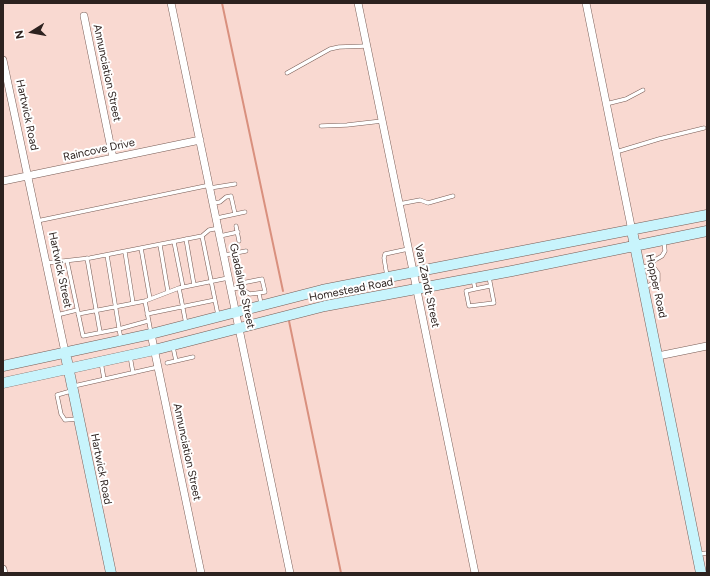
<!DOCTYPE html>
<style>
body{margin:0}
#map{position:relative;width:710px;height:576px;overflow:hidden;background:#f9d9d1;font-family:Figtree,sans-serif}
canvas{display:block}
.frame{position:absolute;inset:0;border:4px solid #2d221f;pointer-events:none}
.north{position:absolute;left:12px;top:12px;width:40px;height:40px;-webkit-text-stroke:3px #fff;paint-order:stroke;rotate:259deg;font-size:11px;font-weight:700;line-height:16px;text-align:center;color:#2d221f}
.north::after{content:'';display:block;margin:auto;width:14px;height:18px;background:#2d221f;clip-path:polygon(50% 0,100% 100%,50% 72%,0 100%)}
</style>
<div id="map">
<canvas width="710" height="576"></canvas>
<div class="frame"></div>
<div class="north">N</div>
</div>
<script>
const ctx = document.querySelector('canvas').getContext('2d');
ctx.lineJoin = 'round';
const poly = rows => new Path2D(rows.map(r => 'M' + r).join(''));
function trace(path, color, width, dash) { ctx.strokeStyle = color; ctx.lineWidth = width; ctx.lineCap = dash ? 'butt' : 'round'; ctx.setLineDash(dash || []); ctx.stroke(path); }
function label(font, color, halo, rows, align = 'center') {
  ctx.font = font + ' Figtree,sans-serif'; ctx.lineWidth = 4; ctx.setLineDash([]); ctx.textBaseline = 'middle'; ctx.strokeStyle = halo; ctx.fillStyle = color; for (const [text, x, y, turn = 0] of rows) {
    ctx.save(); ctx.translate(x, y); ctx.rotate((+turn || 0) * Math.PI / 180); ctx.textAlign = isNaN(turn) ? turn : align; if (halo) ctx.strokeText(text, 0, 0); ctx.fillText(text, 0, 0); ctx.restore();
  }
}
const stream = poly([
 [222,3,283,291],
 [289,321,341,573]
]);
const lane = poly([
 [287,73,330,49,339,47,367,46],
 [606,104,626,99,643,90],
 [321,126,347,125,382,121],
 [616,152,659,139,704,128],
 [210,188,235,184],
 [214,203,220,202,226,197,231,196,235,214],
 [399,204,420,200,428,203,453,196],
 [217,218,245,212],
 [37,221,210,185],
 [236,226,239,241],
 [202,236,209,230,219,228],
 [220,236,238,232],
 [186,239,194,285],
 [174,242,183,287],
 [160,245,168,292],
 [141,248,150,299],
 [125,252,133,303],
 [107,255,121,340],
 [225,255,246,251],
 [87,258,100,332],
 [67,261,83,336,119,329,148,321],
 [46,263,90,258,202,236,218,315],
 [650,266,655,260,662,256,665,251,664,242],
 [641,267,649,266,655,269,658,273,658,281,645,287],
 [387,276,384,258,385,254,408,249],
 [262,279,265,292,250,294,243,290,242,283,262,279],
 [473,279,475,289,466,291,469,306,494,303,489,277],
 [179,288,186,324],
 [232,289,243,287],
 [475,289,490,286],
 [259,293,261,304],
 [145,301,151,333],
 [78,314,145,301,179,288,228,278],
 [147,314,215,300],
 [57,315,77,310],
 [173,347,176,361],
 [130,356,133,373],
 [101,362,104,379],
 [167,363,193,357],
 [74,386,158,367],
 [71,391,57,395,61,414,65,420,78,419],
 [699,554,707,553]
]);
const street = poly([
 [171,3,290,573],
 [358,3,475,573],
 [586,3,632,231],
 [84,16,113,158],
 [3,60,65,352],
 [3,181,200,140],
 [151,334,201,573],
 [658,356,707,346],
 [3,569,4,573]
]);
const secondary = poly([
 [632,231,701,573],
 [65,352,111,573],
 [3,366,151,334,322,290,707,215],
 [3,383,154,350,325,306,512,271,707,231]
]);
const streetNames = [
 ["Annunciation Street",107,73,78],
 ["Hartwick Road",27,115,78],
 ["Raincove Drive",99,150,-12],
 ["Hartwick Street",60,270,78],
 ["Guadalupe Street",242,286,78],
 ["Van Zandt Street",427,286,78],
 ["Hopper Road",656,286,78],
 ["Homestead Road",351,290,-11],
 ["Annunciation Street",187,452,78],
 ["Hartwick Road",101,469,79]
];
trace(stream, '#d9907e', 2);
trace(lane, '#785d56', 4.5);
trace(street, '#785d56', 8);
trace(secondary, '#785d56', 11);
trace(lane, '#fff', 3.5);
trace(street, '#fff', 7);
trace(secondary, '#c8f4fc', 10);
label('11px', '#2d221f', '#fff', streetNames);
</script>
